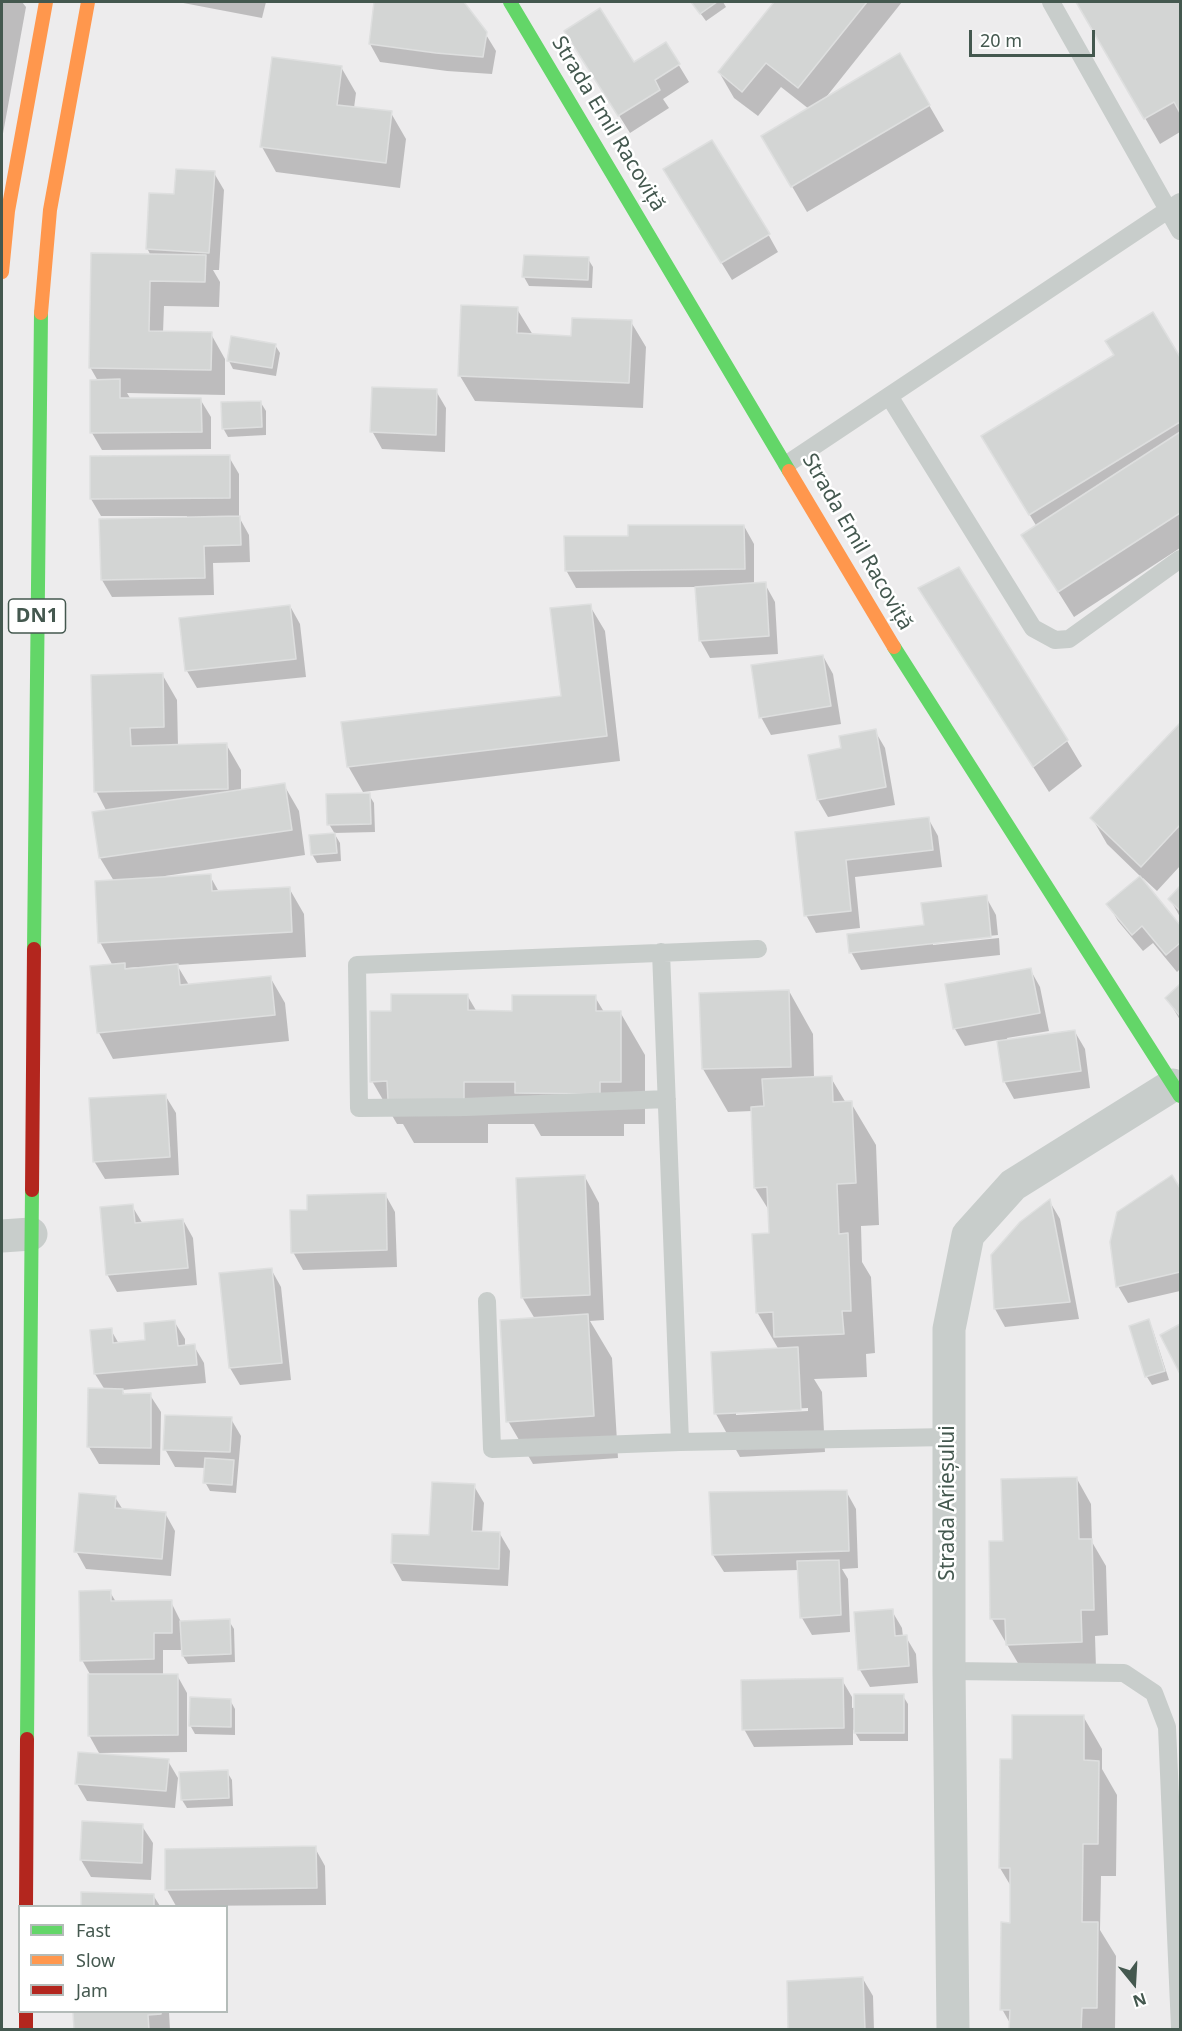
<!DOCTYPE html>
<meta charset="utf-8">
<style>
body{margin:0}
#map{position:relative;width:1182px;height:2031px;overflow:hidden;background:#edeced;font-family:"Noto Sans",sans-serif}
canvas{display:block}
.frame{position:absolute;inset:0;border:3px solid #44584f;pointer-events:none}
.legend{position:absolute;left:18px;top:1905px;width:210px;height:108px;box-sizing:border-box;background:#fff;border:2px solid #b4bcb9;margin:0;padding:8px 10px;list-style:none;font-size:18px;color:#44584f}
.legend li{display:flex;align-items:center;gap:12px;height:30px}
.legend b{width:30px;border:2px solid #b4bcb9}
.north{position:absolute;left:1104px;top:1953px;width:60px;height:60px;-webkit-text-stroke:4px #fff;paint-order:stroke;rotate:162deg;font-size:16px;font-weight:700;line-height:24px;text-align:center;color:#44584f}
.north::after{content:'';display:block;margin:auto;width:21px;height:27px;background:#44584f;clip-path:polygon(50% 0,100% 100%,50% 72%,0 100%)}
.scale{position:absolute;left:969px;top:30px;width:126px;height:27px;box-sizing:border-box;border:3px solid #44584f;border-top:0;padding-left:8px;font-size:18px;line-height:21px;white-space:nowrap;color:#44584f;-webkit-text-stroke:4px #fff;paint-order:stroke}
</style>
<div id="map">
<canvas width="1182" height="2031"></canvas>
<div class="frame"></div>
<ul class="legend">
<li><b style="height:8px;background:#63d668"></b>Fast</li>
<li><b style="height:8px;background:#ff974d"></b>Slow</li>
<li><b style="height:8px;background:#b3261e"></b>Jam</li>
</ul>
<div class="north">N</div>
<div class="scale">20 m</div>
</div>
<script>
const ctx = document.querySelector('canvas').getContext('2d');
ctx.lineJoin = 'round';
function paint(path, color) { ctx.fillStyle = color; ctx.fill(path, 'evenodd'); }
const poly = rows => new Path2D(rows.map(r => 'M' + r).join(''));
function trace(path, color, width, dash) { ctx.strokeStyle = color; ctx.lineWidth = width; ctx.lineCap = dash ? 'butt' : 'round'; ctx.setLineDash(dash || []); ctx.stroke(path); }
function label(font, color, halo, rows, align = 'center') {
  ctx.font = font + ' "Noto Sans",sans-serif'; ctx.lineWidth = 5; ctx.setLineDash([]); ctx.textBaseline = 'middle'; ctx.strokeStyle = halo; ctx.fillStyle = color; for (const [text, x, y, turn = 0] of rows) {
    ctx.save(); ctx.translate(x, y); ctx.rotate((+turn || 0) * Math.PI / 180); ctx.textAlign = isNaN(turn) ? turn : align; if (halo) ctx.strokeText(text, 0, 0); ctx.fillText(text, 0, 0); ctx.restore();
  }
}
const shadow = poly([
 [2,2,22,2,26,7,2,139],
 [178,2,266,2,262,18],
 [376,2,462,2,485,33,496,51,492,74,447,71,380,62,370,44],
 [692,2,723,2,726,7,706,21],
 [775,2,902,2,823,101,900,55,944,131,807,212,763,137,809,109,781,87,758,116,734,98,719,72],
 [1078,2,1180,2,1180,132,1160,144],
 [666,44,689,82,663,99,669,108,630,133,577,48,633,64],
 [341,67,356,93,354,108,391,113,406,139,400,188,276,172,262,147],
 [214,173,224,190,219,270,213,270,220,282,219,307,164,306,163,333,211,334,225,359,225,395,127,393,130,398,200,399,211,417,211,449,102,450,92,433,98,381,90,367,151,256,147,248,176,196],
 [675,187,768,234,778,252,732,280],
 [588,259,593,267,592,288,529,286,524,277],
 [517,309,533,335,573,337,631,322,646,347,643,408,475,401,460,376],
 [1152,314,1180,360,1180,548,1074,617,1023,536,1037,527,998,462,1115,356],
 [275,345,280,353,276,376,233,369,229,361],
 [436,391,446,408,445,452,382,449,372,431],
 [261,403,266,411,266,435,228,437,223,428],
 [229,457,239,474,239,517,249,535,250,562,213,563,214,595,112,597,102,580,187,518,187,516,101,516,91,499],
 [744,526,754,544,754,585,765,584,775,602,778,654,710,658,700,640,697,587,576,588,566,570],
 [920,589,1067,741,1082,766,1049,792],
 [290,606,300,624,306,677,197,688,187,671,181,619],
 [590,606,605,631,620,761,363,792,348,766,562,697],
 [823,656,833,674,841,724,771,735,761,717],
 [162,674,177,700,178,746,226,744,241,770,241,791,284,785,299,811,305,855,165,876,165,878,210,876,219,892,289,888,304,914,306,957,177,965,189,985,270,977,285,1003,289,1041,113,1059,99,1033,92,968,113,966,100,942,114,881,100,858,94,814,107,812,96,791,93,676],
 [140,967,140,969,127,971,126,968],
 [1180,725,1180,866,1157,891,1143,878,1141,879,1180,927,1180,969,1177,972,1153,943,1143,951,1118,921,1108,904,1141,877,1107,844,1092,818],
 [875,731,885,748,895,805,828,817,818,800,810,756,843,750],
 [369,795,374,803,375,832,334,833,340,843,341,861,317,863,312,854,335,834,329,824],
 [928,818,938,836,942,867,855,877,860,928,816,933,806,915,796,833],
 [1180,888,1180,917,1170,899],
 [986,897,996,915,998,935,933,942,933,945,999,938,1000,955,861,970,851,952,925,927],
 [1030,969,1040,987,1049,1031,1007,1038,1008,1041,1075,1032,1085,1049,1090,1088,1014,1099,1004,1081,998,1040,965,1046,955,1029,946,985],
 [1180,986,1180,1020,1167,998],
 [789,991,813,1034,814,1078,831,1078,846,1103,851,1103,876,1145,879,1225,861,1226,862,1262,871,1277,875,1353,866,1354,867,1377,814,1379,822,1392,825,1452,740,1457,716,1414,779,1350,757,1312,771,1234,770,1212,755,1188,752,1111,728,1112,703,1069,701,994],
 [808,1408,808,1411,736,1415,736,1412],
 [467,995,477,1012,514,1012,595,997,604,1012,620,1012,645,1055,645,1124,624,1124,624,1136,541,1136,534,1124,488,1124,488,1143,414,1143,403,1124,397,1124,372,1081,392,1012],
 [165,1095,176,1113,179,1175,105,1179,94,1161],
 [585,1177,599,1203,604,1320,590,1321,612,1358,618,1458,533,1464,508,1421,535,1319,522,1297],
 [1171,1177,1180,1191,1180,1291,1128,1303,1118,1286],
 [385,1194,395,1212,397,1267,303,1270,293,1252,309,1212],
 [1050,1202,1060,1219,1079,1319,1005,1327,995,1309,993,1256],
 [132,1206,143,1224,183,1220,193,1238,197,1285,117,1292,107,1274],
 [271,1269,281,1287,291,1380,240,1385,230,1368],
 [174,1321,185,1339,185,1347,194,1346,204,1363,206,1383,122,1390,125,1395,150,1395,161,1412,160,1465,99,1464,89,1447,105,1390,95,1374,111,1330,119,1344,147,1342],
 [1148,1321,1153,1330,1169,1380,1152,1385,1147,1377,1131,1327],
 [1180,1326,1180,1371,1162,1336],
 [231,1419,241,1436,236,1493,210,1491,205,1482,206,1468,175,1467,165,1449],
 [1077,1479,1091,1504,1092,1542,1106,1566,1108,1635,1095,1636,1096,1668,1022,1670,992,1619,1005,1542],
 [474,1486,484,1503,482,1533,500,1534,510,1551,508,1586,402,1581,392,1563,431,1537],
 [846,1491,856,1509,858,1568,842,1569,848,1579,850,1632,812,1635,802,1618,799,1570,724,1572,713,1555],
 [115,1497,123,1510,165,1513,175,1531,171,1576,86,1569,76,1551],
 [110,1592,116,1602,171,1602,181,1622,229,1621,234,1629,235,1662,188,1664,183,1656,183,1650,163,1650,163,1675,177,1675,187,1693,187,1752,99,1753,89,1735,91,1676,82,1660],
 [892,1611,902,1628,903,1637,906,1637,916,1654,918,1683,870,1687,860,1670],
 [842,1680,852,1697,852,1708,903,1696,908,1704,908,1741,860,1741,853,1729,853,1745,754,1747,744,1729],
 [230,1700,235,1709,235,1735,195,1734,190,1725],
 [1083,1716,1102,1749,1102,1769,1117,1795,1116,1876,1101,1876,1100,1930,1116,1956,1115,2030,1011,2030,1011,2025,1002,2009,1012,1924,1012,1888,1000,1868,1013,1760],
 [168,1761,178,1778,175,1808,87,1801,77,1784],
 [227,1772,232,1780,233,1806,187,1808,182,1800],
 [142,1826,153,1843,151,1880,91,1877,81,1860],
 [315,1848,325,1866,326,1905,176,1906,167,1890],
 [83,1893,153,1895,160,1906,82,1906],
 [863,1979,873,1996,874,2030,790,2030],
 [75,2012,169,2012,170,2030,76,2030]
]);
const building = poly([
 [374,2,464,2,487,32,483,57,436,53,369,44,374,2],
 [691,2,717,2,700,14,691,2],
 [774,2,867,2,798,88,766,63,742,92,718,72,774,2],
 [1076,2,1180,2,1180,113,1174,102,1144,119,1076,2],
 [600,8,634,62,666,42,680,64,655,80,660,90,618,116,564,31,600,8],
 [900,53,930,105,791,187,761,136,900,53],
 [272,57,342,66,337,105,392,111,386,163,260,147,272,57],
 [712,140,770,234,721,263,663,169,712,140],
 [176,169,215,171,209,253,146,249,149,193,174,194,176,169],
 [91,253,206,255,205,282,150,281,149,331,212,332,211,370,89,368,91,253],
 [524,255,589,257,588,280,522,277,524,255],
 [461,305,518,307,517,333,571,336,572,318,632,320,629,383,458,376,461,305],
 [1153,312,1180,357,1180,422,1029,515,981,436,1114,355,1105,341,1153,312],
 [231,336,276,344,272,368,227,361,231,336],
 [120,379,120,398,201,398,202,432,90,433,90,380,120,379],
 [372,387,437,389,436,435,370,432,372,387],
 [261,401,262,427,222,429,221,402,261,401],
 [1180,432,1180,513,1058,592,1021,535,1180,432],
 [230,455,230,498,90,499,90,456,230,455],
 [240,516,241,545,204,546,205,578,101,580,99,519,240,516],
 [628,525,744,525,745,569,565,571,564,536,628,536,628,525],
 [959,567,1068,740,1033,767,918,588,959,567],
 [766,582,769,636,699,641,695,587,766,582],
 [591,604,607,736,347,767,341,722,561,696,550,608,591,604],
 [290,605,296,659,185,671,179,618,290,605],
 [823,655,831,706,759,718,751,665,823,655],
 [163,673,164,727,130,728,131,746,227,743,228,789,94,792,91,675,163,673],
 [1180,723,1180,825,1141,867,1090,818,1180,723],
 [876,729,886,787,817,800,808,755,841,748,839,736,876,729],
 [285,783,292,830,99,858,92,812,285,783],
 [370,793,371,824,327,825,326,794,370,793],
 [929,817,933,850,846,860,851,911,804,916,795,832,929,817],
 [335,833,337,853,311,855,309,835,335,833],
 [211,874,212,891,290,887,292,932,98,943,95,881,211,874],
 [1140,876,1180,925,1180,943,1166,955,1142,926,1132,935,1106,904,1140,876],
 [1180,886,1180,911,1168,899,1180,886],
 [987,895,991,937,849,953,847,934,924,925,921,903,987,895],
 [125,963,125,969,178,964,180,985,271,976,275,1015,97,1033,90,966,125,963],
 [1031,968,1040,1013,953,1029,945,984,1031,968],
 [1180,984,1180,1016,1165,998,1180,984],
 [789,990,791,1067,702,1069,699,993,789,990],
 [391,994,468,994,468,1010,512,1011,512,995,596,995,596,1011,621,1011,621,1082,600,1082,600,1094,515,1093,515,1082,464,1082,464,1100,388,1100,387,1081,370,1082,370,1011,391,1011,391,994],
 [1075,1030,1081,1071,1003,1082,997,1041,1075,1030],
 [832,1076,833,1102,852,1101,856,1183,837,1184,839,1234,848,1233,851,1311,842,1311,844,1334,774,1337,773,1312,756,1313,752,1234,769,1233,767,1187,754,1188,751,1107,764,1106,762,1079,832,1076],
 [166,1094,170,1157,93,1162,89,1098,166,1094],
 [585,1175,590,1295,521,1298,516,1178,585,1175],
 [1172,1175,1180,1188,1180,1272,1116,1287,1110,1242,1117,1212,1172,1175],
 [386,1193,387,1250,291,1253,290,1210,307,1210,307,1195,386,1193],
 [1050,1199,1070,1302,994,1309,991,1255,1020,1222,1050,1199],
 [133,1204,135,1223,183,1219,188,1268,106,1275,100,1207,133,1204],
 [272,1268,282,1363,229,1368,219,1273,272,1268],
 [588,1314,594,1416,506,1422,500,1320,588,1314],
 [1149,1319,1165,1371,1145,1377,1129,1326,1149,1319],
 [175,1320,178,1346,195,1344,197,1365,94,1374,90,1330,112,1328,113,1343,145,1340,144,1323,175,1320],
 [1180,1324,1180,1374,1160,1335,1180,1324],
 [798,1347,801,1410,714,1414,711,1352,798,1347],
 [88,1388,123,1389,123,1394,151,1393,151,1448,87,1447,88,1388],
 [165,1415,232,1417,230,1452,163,1450,165,1415],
 [205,1458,234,1460,232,1485,203,1483,205,1458],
 [1077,1477,1079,1539,1092,1539,1094,1610,1081,1610,1082,1642,1006,1645,1005,1619,990,1619,989,1541,1003,1541,1001,1479,1077,1477],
 [432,1482,475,1484,472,1531,500,1532,499,1569,391,1563,392,1534,429,1535,432,1482],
 [847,1490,849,1551,712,1555,709,1492,847,1490],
 [79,1493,116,1496,115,1508,166,1512,162,1559,74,1552,79,1493],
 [839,1560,841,1615,800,1618,797,1561,839,1560],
 [111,1590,111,1601,172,1600,172,1633,154,1633,154,1659,80,1661,79,1591,111,1590],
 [893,1609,895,1636,907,1635,909,1666,858,1670,854,1612,893,1609],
 [230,1619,231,1654,182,1656,180,1621,230,1619],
 [88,1674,178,1674,178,1735,88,1736,88,1674],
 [843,1678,844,1728,742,1730,741,1680,843,1678],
 [854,1694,904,1694,904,1733,854,1733,854,1694],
 [190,1697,231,1699,231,1727,189,1726,190,1697],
 [1012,1715,1084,1715,1084,1760,1099,1761,1098,1844,1083,1844,1082,1922,1098,1922,1097,2008,1082,2008,1081,2030,1009,2030,1010,2010,1000,2010,1001,1922,1010,1923,1010,1868,999,1868,1000,1759,1012,1759,1012,1715],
 [78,1752,169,1759,166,1791,75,1784,78,1752],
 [228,1770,229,1798,181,1800,179,1772,228,1770],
 [82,1821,143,1824,142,1863,80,1860,82,1821],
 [316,1846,317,1888,165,1890,165,1849,316,1846],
 [81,1892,154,1894,154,1906,81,1906,81,1892],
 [863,1977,865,2030,788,2030,787,1981,863,1977],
 [73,2012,161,2012,161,2014,148,2015,149,2030,74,2030,73,2012]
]);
const lane = poly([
 [1051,2,1180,231],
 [889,396,1033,628,1055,640,1069,639,1180,559],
 [787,464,1180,202],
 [661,952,680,1442,948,1437],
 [667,1099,465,1107,359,1108,357,965,758,949],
 [487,1301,492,1449,680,1442],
 [949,1671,1124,1673,1154,1693,1167,1727,1180,2028]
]);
const street = poly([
 [2,1236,31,1234],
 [953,2030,949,1671,949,1329,968,1235,1013,1185,1173,1085]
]);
const fast = poly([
 [510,2,789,471],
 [894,647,1180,1096],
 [34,949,41,313],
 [27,1739,32,1190]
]);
const slow = poly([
 [2,272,8,211,46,2],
 [41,313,50,210,88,2],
 [789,471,894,647]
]);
const jam = poly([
 [32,1190,34,949],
 [26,1906,27,1739],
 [26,2012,26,2030]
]);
const shields = [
 [37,616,57]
];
const shieldNames = [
 ["DN1",37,616]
];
const streetNames = [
 ["Strada Emil Racoviță",608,124,59],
 ["Strada Emil Racoviță",857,542,60],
 ["Strada Arieșului",948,1503,-90]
];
paint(shadow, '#0003');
paint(building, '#d3d5d4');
trace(building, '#dedfdf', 1.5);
trace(lane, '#c8cdcb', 18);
trace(street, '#c8cdcb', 33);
trace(fast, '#63d668', 14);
trace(slow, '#ff974d', 14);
trace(jam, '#b3261e', 14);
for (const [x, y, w] of shields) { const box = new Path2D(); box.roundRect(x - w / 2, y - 17, w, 34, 4.5); ctx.fillStyle = '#fff'; ctx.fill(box); trace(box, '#44584f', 1.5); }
label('bold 20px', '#44584f', null, shieldNames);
label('21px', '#44584f', '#fff', streetNames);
</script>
